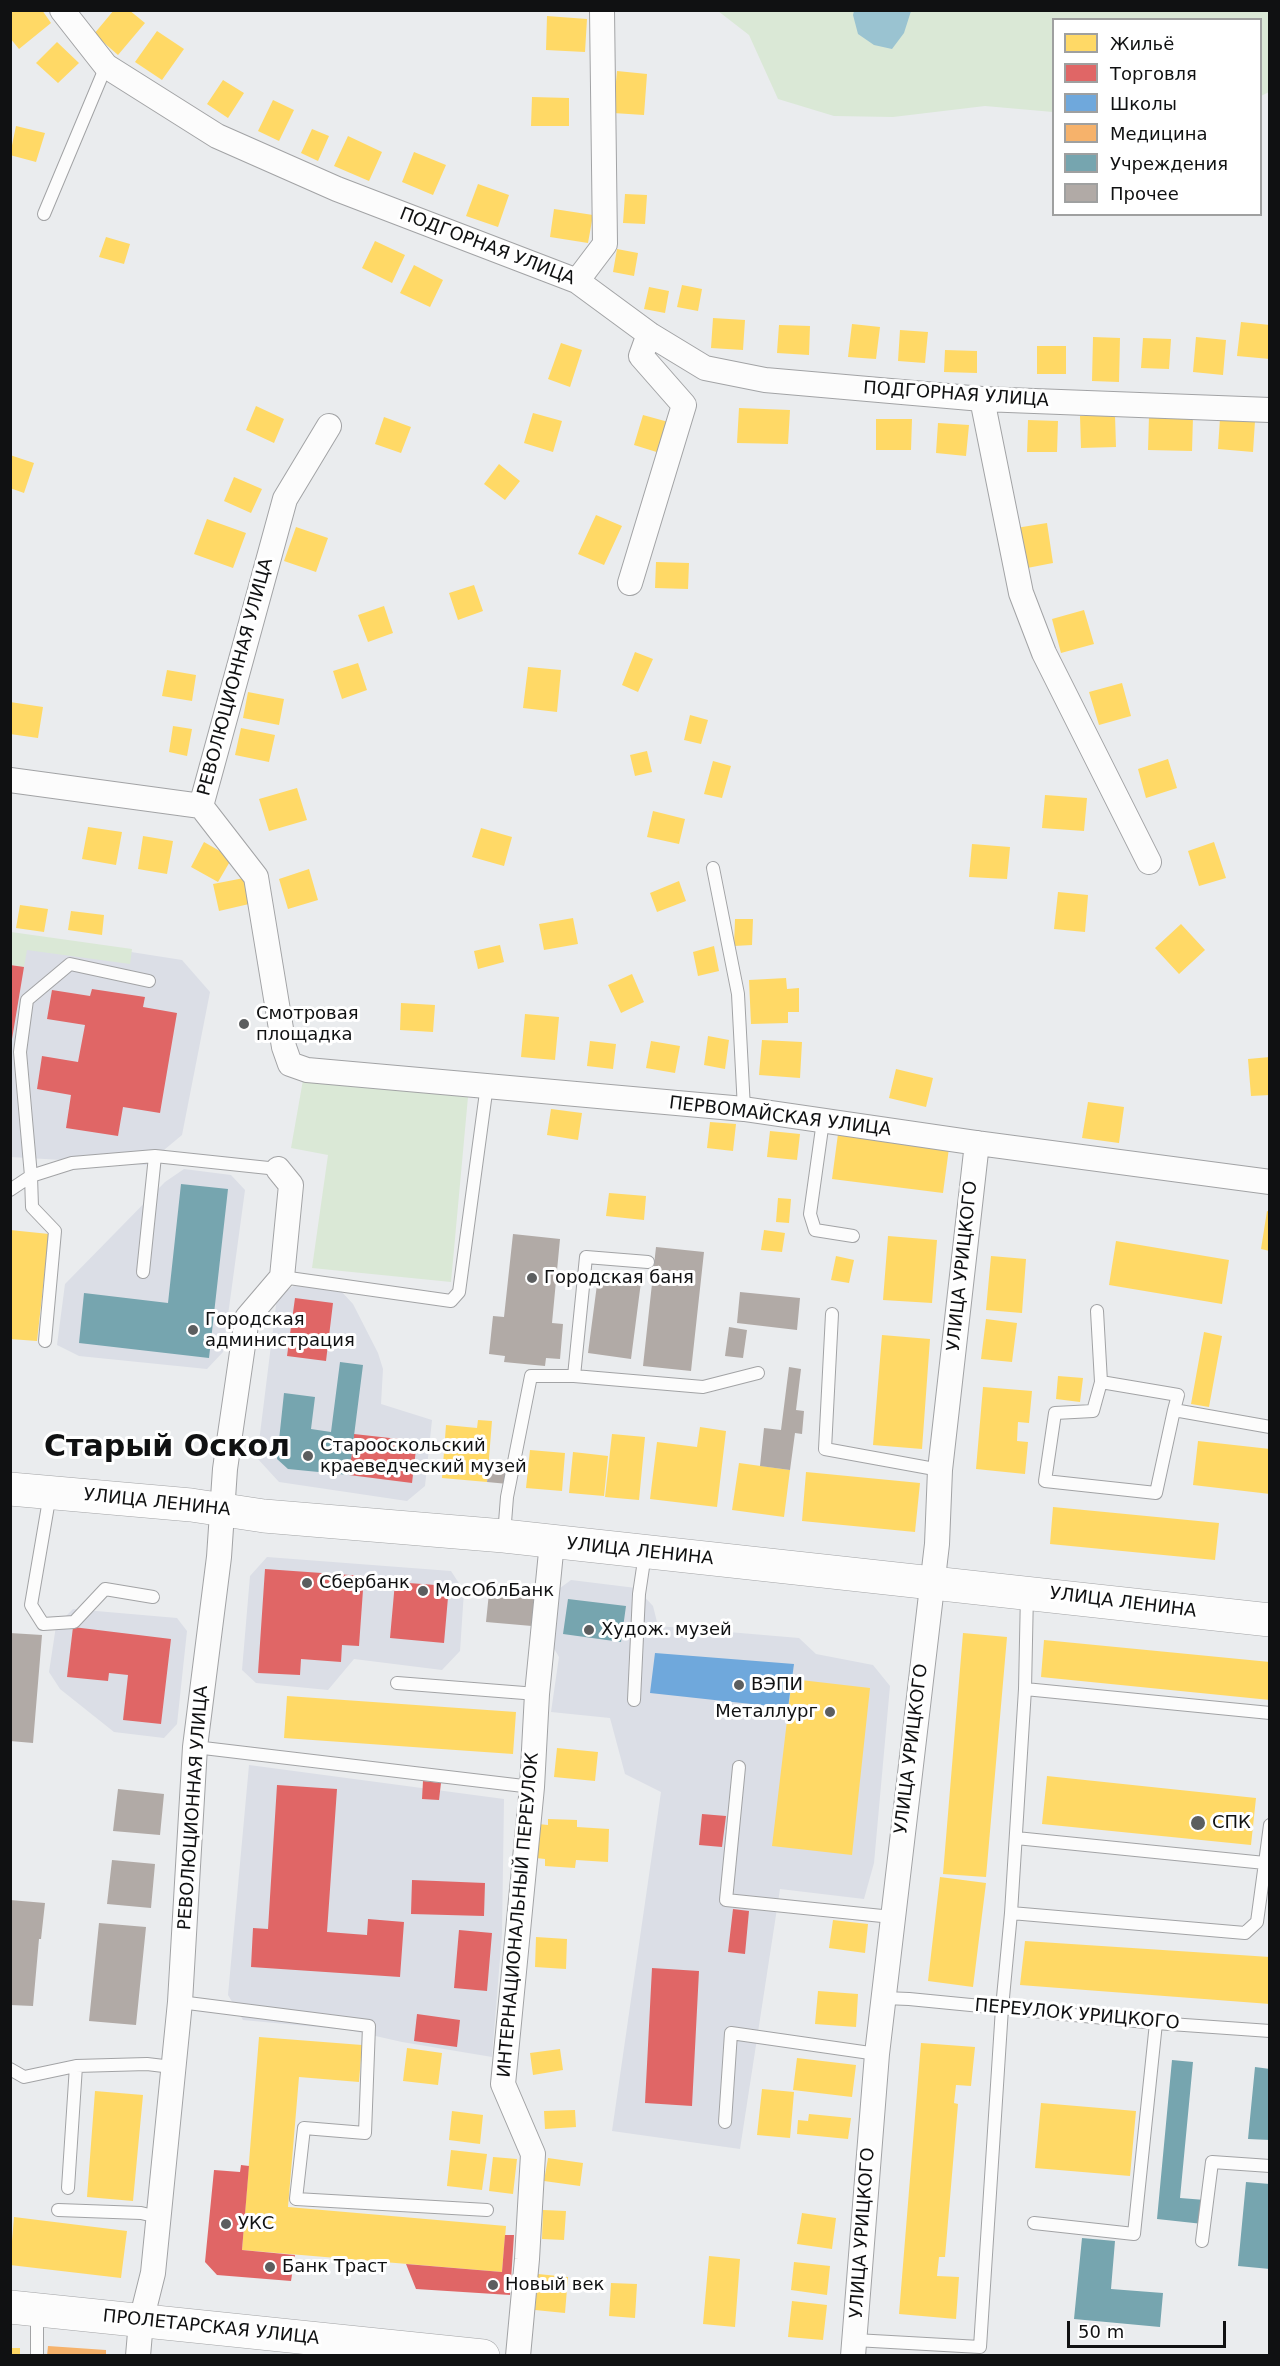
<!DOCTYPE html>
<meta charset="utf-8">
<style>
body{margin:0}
#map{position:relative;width:1280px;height:2366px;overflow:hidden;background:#eaecee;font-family:"DejaVu Sans",sans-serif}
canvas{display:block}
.frame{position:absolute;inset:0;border:12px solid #101112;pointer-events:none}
.legend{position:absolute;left:1052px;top:18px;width:210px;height:198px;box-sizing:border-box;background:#fff;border:2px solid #9fa0a0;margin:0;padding:8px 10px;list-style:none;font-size:18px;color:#101112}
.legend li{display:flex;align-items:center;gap:12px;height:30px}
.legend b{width:30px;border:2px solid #9fa0a0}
.scale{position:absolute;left:1067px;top:2321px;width:159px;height:27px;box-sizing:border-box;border:3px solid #101112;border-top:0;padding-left:8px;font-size:18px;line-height:21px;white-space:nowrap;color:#101112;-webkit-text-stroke:4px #fff;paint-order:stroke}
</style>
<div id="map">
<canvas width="1280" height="2366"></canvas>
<div class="frame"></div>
<ul class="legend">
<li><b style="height:16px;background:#ffd966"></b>Жильё</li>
<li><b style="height:16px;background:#e06666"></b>Торговля</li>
<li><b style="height:16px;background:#6fa8dc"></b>Школы</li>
<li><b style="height:16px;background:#f6b26b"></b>Медицина</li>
<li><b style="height:16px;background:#76a5af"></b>Учреждения</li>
<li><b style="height:16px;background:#b1aaa6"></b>Прочее</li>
</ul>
<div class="scale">50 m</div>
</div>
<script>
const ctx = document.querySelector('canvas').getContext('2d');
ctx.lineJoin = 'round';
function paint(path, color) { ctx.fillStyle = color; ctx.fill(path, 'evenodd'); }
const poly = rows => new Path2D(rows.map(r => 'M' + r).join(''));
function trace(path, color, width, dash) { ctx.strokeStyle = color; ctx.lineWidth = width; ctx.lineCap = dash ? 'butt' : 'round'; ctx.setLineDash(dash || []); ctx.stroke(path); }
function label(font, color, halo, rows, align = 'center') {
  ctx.font = font + ' "DejaVu Sans",sans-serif'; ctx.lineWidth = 6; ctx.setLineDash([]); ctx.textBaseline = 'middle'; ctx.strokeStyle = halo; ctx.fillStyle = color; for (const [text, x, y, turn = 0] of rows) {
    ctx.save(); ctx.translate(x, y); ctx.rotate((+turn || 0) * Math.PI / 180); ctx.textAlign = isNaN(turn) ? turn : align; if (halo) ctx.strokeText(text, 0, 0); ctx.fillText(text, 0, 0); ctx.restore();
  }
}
const built = poly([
 [10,933,182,960,210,992,182,1135,146,1165,11,1157],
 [184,1169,231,1175,245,1190,223,1352,207,1369,79,1356,57,1345,65,1284,165,1182],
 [298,1283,341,1291,353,1304,378,1353,383,1369,381,1404,432,1420,425,1486,407,1501,279,1482,257,1458,277,1297],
 [267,1557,451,1571,464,1591,460,1651,442,1670,354,1659,328,1690,256,1683,242,1670,250,1576],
 [571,1580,636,1588,653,1606,658,1626,799,1638,816,1654,873,1665,890,1686,874,1863,864,1899,780,1889,740,2149,612,2131,661,1792,625,1774,610,1718,551,1712,559,1657,547,1637,552,1594],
 [73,1609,177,1618,187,1631,177,1724,164,1738,114,1732,60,1689,49,1672,56,1626],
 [249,1765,504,1799,502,1934,492,2057,402,2042,349,2030,243,2020,228,1995]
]);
const green = poly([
 [718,11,1269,11,1269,92,1261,96,1260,20,1054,20,1053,112,985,106,893,117,834,116,778,99,749,35],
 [11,932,132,949,130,964,27,950,24,967,11,965],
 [303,1080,468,1097,451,1282,312,1268,328,1155,291,1148]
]);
const water = poly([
 [854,11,854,10,911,11,904,33,892,49,874,45,858,34,853,15]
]);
const homes = poly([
 [10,10,42,10,51,23,19,49,10,38],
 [114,10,129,10,145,23,118,55,94,34],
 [547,16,587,19,585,52,546,50],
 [157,31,184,49,162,80,135,62],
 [57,42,79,63,58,83,36,63],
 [617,71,647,74,644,115,613,113],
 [223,80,244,93,228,118,207,104],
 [532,97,569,98,569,126,531,126],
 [273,100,294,110,279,141,258,131],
 [16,126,45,133,36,162,10,155],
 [312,129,329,136,318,161,301,153],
 [348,136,382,152,369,181,334,166],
 [414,152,446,165,433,195,402,182],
 [478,184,509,195,498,227,466,216],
 [625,194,647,195,645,224,623,223],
 [554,209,593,215,588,243,550,237],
 [106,237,130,244,124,264,99,257],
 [375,241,405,255,392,283,362,268],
 [617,249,638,253,634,276,613,272],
 [414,265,443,280,430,307,400,293],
 [682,285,702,289,698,311,677,307],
 [649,287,669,291,665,313,644,309],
 [713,318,745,320,743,350,711,348],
 [1241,322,1270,325,1270,359,1237,356],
 [852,324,880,327,876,359,848,357],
 [779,325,810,326,809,355,777,353],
 [900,330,928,332,925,363,898,361],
 [1093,337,1120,338,1119,382,1092,381],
 [1196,337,1226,340,1223,375,1193,372],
 [1143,338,1171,339,1169,369,1141,368],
 [561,343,582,350,570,387,548,379],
 [1037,346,1066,346,1066,374,1037,374],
 [945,350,977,351,977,373,944,372],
 [256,406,284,419,274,443,246,430],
 [739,408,790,410,788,444,737,443],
 [533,413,562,421,553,452,524,443],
 [643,415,672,423,663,454,634,445],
 [1115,415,1116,447,1081,448,1080,416],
 [1149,416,1193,417,1192,451,1148,450],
 [384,417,411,427,401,453,375,444],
 [1220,418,1255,421,1253,452,1218,449],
 [876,419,912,419,911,450,876,450],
 [1028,420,1058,421,1057,452,1027,452],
 [938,423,969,425,966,456,936,453],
 [10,455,34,463,24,493,10,488],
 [499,464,520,481,505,500,484,484],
 [234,477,262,489,251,513,224,501],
 [596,515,622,526,604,565,578,554],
 [207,519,246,533,233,568,194,554],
 [1047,523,1053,563,1022,569,1016,528],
 [296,527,328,538,316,572,284,561],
 [656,562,689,563,688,589,655,588],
 [474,585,483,611,458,620,449,593],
 [384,606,393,633,368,642,358,615],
 [1084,610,1094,644,1061,653,1052,619],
 [635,652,653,659,638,692,622,685],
 [358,663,367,690,342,699,333,671],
 [528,667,561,670,557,712,523,708],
 [167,670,196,675,192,701,162,696],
 [1122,683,1131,716,1099,725,1089,692],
 [248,692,284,699,279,725,243,718],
 [10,702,43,707,38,738,10,734],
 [690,715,708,720,701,744,684,740],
 [173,726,192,729,187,756,169,752],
 [241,728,275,735,269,762,235,755],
 [647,751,652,772,635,776,630,755],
 [1168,759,1177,788,1146,798,1138,769],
 [713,761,731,766,722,798,704,794],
 [297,788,307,820,269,831,259,799],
 [1045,795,1087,798,1084,831,1042,828],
 [653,811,685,819,679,844,647,837],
 [88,827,122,832,116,865,82,859],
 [481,828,512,837,504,866,472,857],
 [143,836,173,841,167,874,138,869],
 [204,842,232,858,218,882,191,867],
 [1214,842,1226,878,1199,886,1188,851],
 [972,844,1010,847,1007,879,969,877],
 [309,869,318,900,288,909,279,879],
 [244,878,249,904,219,911,213,884],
 [679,881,686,901,657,912,650,893],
 [1058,892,1088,895,1085,932,1054,929],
 [20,905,48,909,44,932,16,928],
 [71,911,104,915,102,935,68,930],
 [573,918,578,944,544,950,539,924],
 [735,919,753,919,752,945,734,946],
 [1181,924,1205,950,1179,974,1155,948],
 [500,945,504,962,478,969,474,951],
 [714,946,719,971,698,976,693,952],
 [632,974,644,1002,621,1013,608,985],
 [786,978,787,989,799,988,799,1012,788,1012,788,1023,751,1024,749,980],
 [401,1003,435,1005,433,1032,400,1030],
 [525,1014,559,1017,555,1060,521,1057],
 [708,1036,729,1040,725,1069,704,1065],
 [762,1040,802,1042,800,1078,759,1075],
 [590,1041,616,1044,613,1069,587,1066],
 [651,1041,680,1046,675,1073,646,1068],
 [1270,1057,1270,1095,1251,1096,1248,1059],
 [896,1069,933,1078,926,1107,889,1098],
 [1088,1102,1124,1107,1119,1143,1082,1138],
 [551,1109,582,1113,578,1140,547,1135],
 [710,1122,736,1124,733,1151,707,1148],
 [770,1131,800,1134,797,1160,767,1157],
 [838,1134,949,1148,943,1193,832,1179],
 [609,1193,646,1196,644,1220,606,1216],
 [778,1198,791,1199,789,1223,776,1222],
 [1267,1211,1270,1212,1270,1251,1261,1249],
 [10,1230,49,1234,37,1341,10,1339],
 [764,1230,785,1233,782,1252,761,1250],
 [888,1236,937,1240,932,1303,883,1300],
 [1116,1241,1229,1260,1222,1304,1109,1285],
 [836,1256,854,1260,849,1283,831,1280],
 [991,1256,1026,1259,1022,1313,986,1310],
 [986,1319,1017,1323,1012,1362,981,1359],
 [1204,1332,1222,1336,1209,1407,1191,1404],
 [882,1335,930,1339,922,1449,873,1445],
 [1058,1376,1083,1378,1080,1402,1056,1399],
 [983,1387,1032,1391,1029,1423,1018,1422,1017,1441,1028,1442,1025,1474,976,1469],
 [478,1420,492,1421,487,1482,442,1478,446,1425,477,1428],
 [700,1427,726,1431,717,1507,650,1499,657,1442,697,1447],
 [612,1434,645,1437,639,1500,605,1497],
 [1198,1441,1270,1449,1270,1494,1193,1485],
 [530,1450,565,1453,562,1491,526,1488],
 [573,1452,608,1456,604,1496,569,1493],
 [739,1463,790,1470,784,1517,732,1510],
 [806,1472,920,1483,915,1532,802,1521],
 [1053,1507,1219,1523,1215,1560,1050,1544],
 [963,1633,1007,1637,986,1877,943,1874],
 [1044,1640,1270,1662,1270,1700,1041,1677],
 [792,1679,870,1688,852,1855,772,1846],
 [287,1696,516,1712,513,1754,284,1738],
 [557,1748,598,1752,595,1781,554,1777],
 [1047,1776,1256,1798,1251,1845,1042,1824],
 [548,1819,577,1820,577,1827,609,1829,608,1862,576,1860,575,1868,545,1866,545,1859,536,1858,538,1824,548,1825],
 [940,1877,986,1883,973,1987,928,1981],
 [833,1920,868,1924,865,1953,829,1948],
 [536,1937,567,1939,566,1969,535,1967],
 [1025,1941,1270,1957,1270,2004,1020,1985],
 [818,1991,858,1994,856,2027,815,2024],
 [259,2037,362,2045,359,2082,299,2077,288,2207,506,2226,502,2272,242,2250],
 [921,2043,975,2047,971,2086,956,2085,954,2103,958,2104,945,2257,939,2257,937,2276,959,2277,956,2319,899,2314],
 [407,2048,442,2053,438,2085,403,2081],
 [560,2049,563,2070,533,2075,530,2053],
 [797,2058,856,2065,852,2097,793,2090],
 [762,2089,794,2092,790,2138,757,2135],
 [95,2091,143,2095,133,2201,87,2197],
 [1041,2103,1136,2111,1130,2176,1035,2168],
 [575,2110,576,2127,545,2129,544,2111],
 [452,2111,483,2115,480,2144,449,2140],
 [809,2114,851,2118,848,2139,797,2134,798,2120,808,2121],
 [451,2150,487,2154,482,2190,447,2186],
 [493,2157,517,2159,513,2194,489,2191],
 [548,2158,583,2163,580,2186,544,2181],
 [543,2210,566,2211,564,2240,542,2239],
 [802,2213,836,2218,832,2249,797,2244],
 [14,2217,127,2231,121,2278,10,2265],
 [709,2256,740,2259,735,2327,703,2324],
 [794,2262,830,2266,827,2295,791,2290],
 [538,2274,568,2277,565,2313,535,2310],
 [611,2283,637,2284,635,2318,609,2316],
 [792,2301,827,2305,823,2340,788,2337],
 [10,2348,20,2348,20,2356,10,2356]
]);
const shops = poly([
 [10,965,24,967,12,1039,10,1039],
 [92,989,145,997,143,1007,177,1013,160,1113,123,1107,118,1136,66,1128,71,1095,37,1089,42,1056,78,1062,85,1025,47,1019,52,990,90,996],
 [295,1298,333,1303,326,1361,287,1356],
 [354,1434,417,1441,412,1483,349,1475],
 [265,1569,364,1576,359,1646,342,1645,341,1662,301,1659,300,1675,258,1673],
 [395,1582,449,1586,444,1643,390,1638],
 [73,1627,171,1639,161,1724,123,1720,128,1675,109,1673,108,1681,67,1677],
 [423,1781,441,1783,439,1800,422,1799],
 [277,1785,337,1789,327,1932,367,1935,368,1919,404,1922,400,1977,251,1967,253,1928,268,1929],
 [702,1814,726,1816,722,1847,699,1845],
 [412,1880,485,1883,484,1916,411,1914],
 [733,1909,749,1911,745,1954,728,1952],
 [459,1930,492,1933,487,1991,454,1988],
 [652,1968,699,1971,692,2106,645,2103],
 [417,2014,460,2020,457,2047,414,2041],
 [241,2165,249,2166,242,2250,295,2255,291,2281,217,2275,205,2262,214,2170,240,2172],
 [505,2235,514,2235,510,2295,416,2289,406,2264,502,2272]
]);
const schools = poly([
 [655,1653,794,1664,788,1708,650,1693]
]);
const health = poly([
 [48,2346,106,2350,106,2356,47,2356]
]);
const public = poly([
 [181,1184,228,1189,209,1358,79,1343,84,1293,168,1303],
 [340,1362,363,1365,349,1475,288,1469,277,1459,284,1393,315,1397,311,1429,331,1432],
 [568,1599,626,1606,621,1642,563,1634],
 [1172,2060,1193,2062,1180,2198,1205,2200,1203,2224,1157,2219],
 [1255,2067,1270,2069,1270,2140,1248,2139],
 [1246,2182,1270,2184,1270,2269,1238,2266],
 [1082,2238,1115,2241,1111,2289,1163,2293,1160,2327,1074,2319]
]);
const building = poly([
 [513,1234,560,1239,552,1323,563,1324,560,1359,546,1358,545,1366,504,1362,505,1356,489,1354,493,1316,504,1317],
 [656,1247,704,1252,691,1371,643,1366],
 [598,1277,641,1282,631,1359,588,1353],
 [740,1292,800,1298,797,1330,737,1323],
 [729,1327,747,1330,743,1358,725,1356],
 [789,1367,801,1369,796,1410,804,1411,802,1434,795,1433,790,1470,760,1466,764,1428,781,1430],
 [489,1467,509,1469,508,1484,487,1482],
 [490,1583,536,1587,532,1626,486,1622],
 [10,1633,42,1635,33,1743,10,1741],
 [118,1789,164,1794,160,1835,113,1831],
 [112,1860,155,1864,151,1908,107,1904],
 [10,1900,45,1903,41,1939,39,1939,33,2006,10,2005],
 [99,1923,146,1927,136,2025,89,2021]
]);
const service = poly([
 [44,214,106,66],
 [713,868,738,994,744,1109],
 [149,981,70,964,27,1000,20,1052,31,1176,72,1163,155,1156,278,1169],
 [823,1121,810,1214,815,1230,853,1236],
 [10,1190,31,1176,32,1207,55,1231,45,1341],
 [143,1272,155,1156],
 [282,1277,451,1301,459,1292,487,1085],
 [1097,1311,1101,1382,1093,1411,1055,1413,1045,1481,1156,1493,1174,1410,1270,1427],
 [832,1314,825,1449,940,1470],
 [574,1376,586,1257,648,1262],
 [1101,1382,1178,1395,1174,1410],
 [50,1494,31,1605,43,1624,74,1622,105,1589,153,1597],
 [504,1535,507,1497,531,1376,574,1376,703,1387,758,1373],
 [397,1683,537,1694],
 [1025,1689,1270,1713],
 [634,1700,639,1594,645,1554],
 [195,1747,532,1787],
 [739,1767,726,1900,892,1917],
 [1016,1838,1265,1863,1270,1825],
 [1011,1913,1025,1689,1027,1593],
 [884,1998,909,1999,1156,2023,1270,2031],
 [180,2002,369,2026,365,2133,304,2128,296,2199,487,2210],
 [10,2069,24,2077,76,2066,147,2064,172,2067],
 [725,2122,731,2033,877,2054],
 [68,2188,76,2066],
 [58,2210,141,2213,158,2217],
 [1034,2223,1134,2234,1156,2023],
 [1202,2241,1212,2162,1270,2166],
 [855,2340,980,2347,1002,2008,1011,1913,1245,1933,1257,1922,1265,1863],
 [37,2356,37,2311]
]);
const minor = poly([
 [62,10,106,66,217,136,337,189,577,281,649,334,705,368,765,380,982,399,1270,410],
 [577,281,605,244,602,10],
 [982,399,1021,593,1044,653,1149,862],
 [329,426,285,499,201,806,256,877,284,1047,290,1064,307,1070,744,1109,977,1143,1270,1182],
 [630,583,684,405,641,356,649,334],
 [10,780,201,806],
 [138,2356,141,2321,153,2273,180,2002,195,1747,219,1557,225,1469,247,1318,282,1277,291,1185,278,1169],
 [518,2356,527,2259,533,2154,503,2084,532,1787,537,1694,552,1542],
 [853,2356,877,2054,937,1544,940,1470,977,1143]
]);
const secondary = poly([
 [10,1489,191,1505,264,1516,504,1536,1270,1620],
 [10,2307,483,2356]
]);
const markers = [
 [244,1024,6,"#5c5e5f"],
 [532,1278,6,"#5c5e5f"],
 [193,1330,6,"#5c5e5f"],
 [308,1456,6,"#5c5e5f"],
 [307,1583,6,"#5c5e5f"],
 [423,1591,6,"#5c5e5f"],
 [589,1630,6,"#5c5e5f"],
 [739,1685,6,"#5c5e5f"],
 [830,1712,6,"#5c5e5f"],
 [1198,1823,8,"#5c5e5f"],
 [226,2224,6,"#5c5e5f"],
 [270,2267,6,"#5c5e5f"],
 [493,2285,6,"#5c5e5f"]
];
const streetNames = [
 ["ПОДГОРНАЯ УЛИЦА",487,247,21],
 ["ПОДГОРНАЯ УЛИЦА",956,395,4],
 ["РЕВОЛЮЦИОННАЯ УЛИЦА",236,677,-75],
 ["ПЕРВОМАЙСКАЯ УЛИЦА",780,1117,7],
 ["УЛИЦА УРИЦКОГО",963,1266,-84],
 ["УЛИЦА ЛЕНИНА",157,1503,6],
 ["УЛИЦА ЛЕНИНА",640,1552,6],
 ["УЛИЦА ЛЕНИНА",1123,1603,7],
 ["УЛИЦА УРИЦКОГО",912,1749,-83],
 ["РЕВОЛЮЦИОННАЯ УЛИЦА",194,1808,-86],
 ["ИНТЕРНАЦИОНАЛЬНЫЙ ПЕРЕУЛОК",519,1915,-85],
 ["ПЕРЕУЛОК УРИЦКОГО",1077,2015,5],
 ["УЛИЦА УРИЦКОГО",863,2233,-86],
 ["ПРОЛЕТАРСКАЯ УЛИЦА",211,2328,6]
];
const poiNames = [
 ["Смотровая",256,1014],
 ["площадка",256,1035],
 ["Городская баня",544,1278],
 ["Городская",205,1320],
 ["администрация",205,1341],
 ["Старооскольский",320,1446],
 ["краеведческий музей",320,1467],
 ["Сбербанк",319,1583],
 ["МосОблБанк",435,1591],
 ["Худож. музей",601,1630],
 ["ВЭПИ",751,1685],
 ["Металлург",818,1712,"right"],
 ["СПК",1212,1823],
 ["УКС",238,2224],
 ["Банк Траст",282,2267],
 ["Новый век",505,2285]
];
const townNames = [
 ["Старый Оскол",167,1448]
];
paint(built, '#dbdee6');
paint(green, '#dae8d6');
paint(water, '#9ac3d1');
paint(homes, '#ffd966');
paint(shops, '#e06666');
paint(schools, '#6fa8dc');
paint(health, '#f6b26b');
paint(public, '#76a5af');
paint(building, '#b1aaa6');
trace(service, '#a2a3a5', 14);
trace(minor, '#a2a3a5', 26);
trace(secondary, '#a2a3a5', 34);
trace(service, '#fcfcfc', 12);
trace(minor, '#fcfcfc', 24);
trace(secondary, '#fcfcfc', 33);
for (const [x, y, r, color] of markers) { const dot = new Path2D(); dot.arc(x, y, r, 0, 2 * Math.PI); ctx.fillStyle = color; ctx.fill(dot); trace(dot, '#fff', 2); }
label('18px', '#101112', '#fff', streetNames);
label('18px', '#101112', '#fff', poiNames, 'left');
label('bold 30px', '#101112', '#fff', townNames);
</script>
